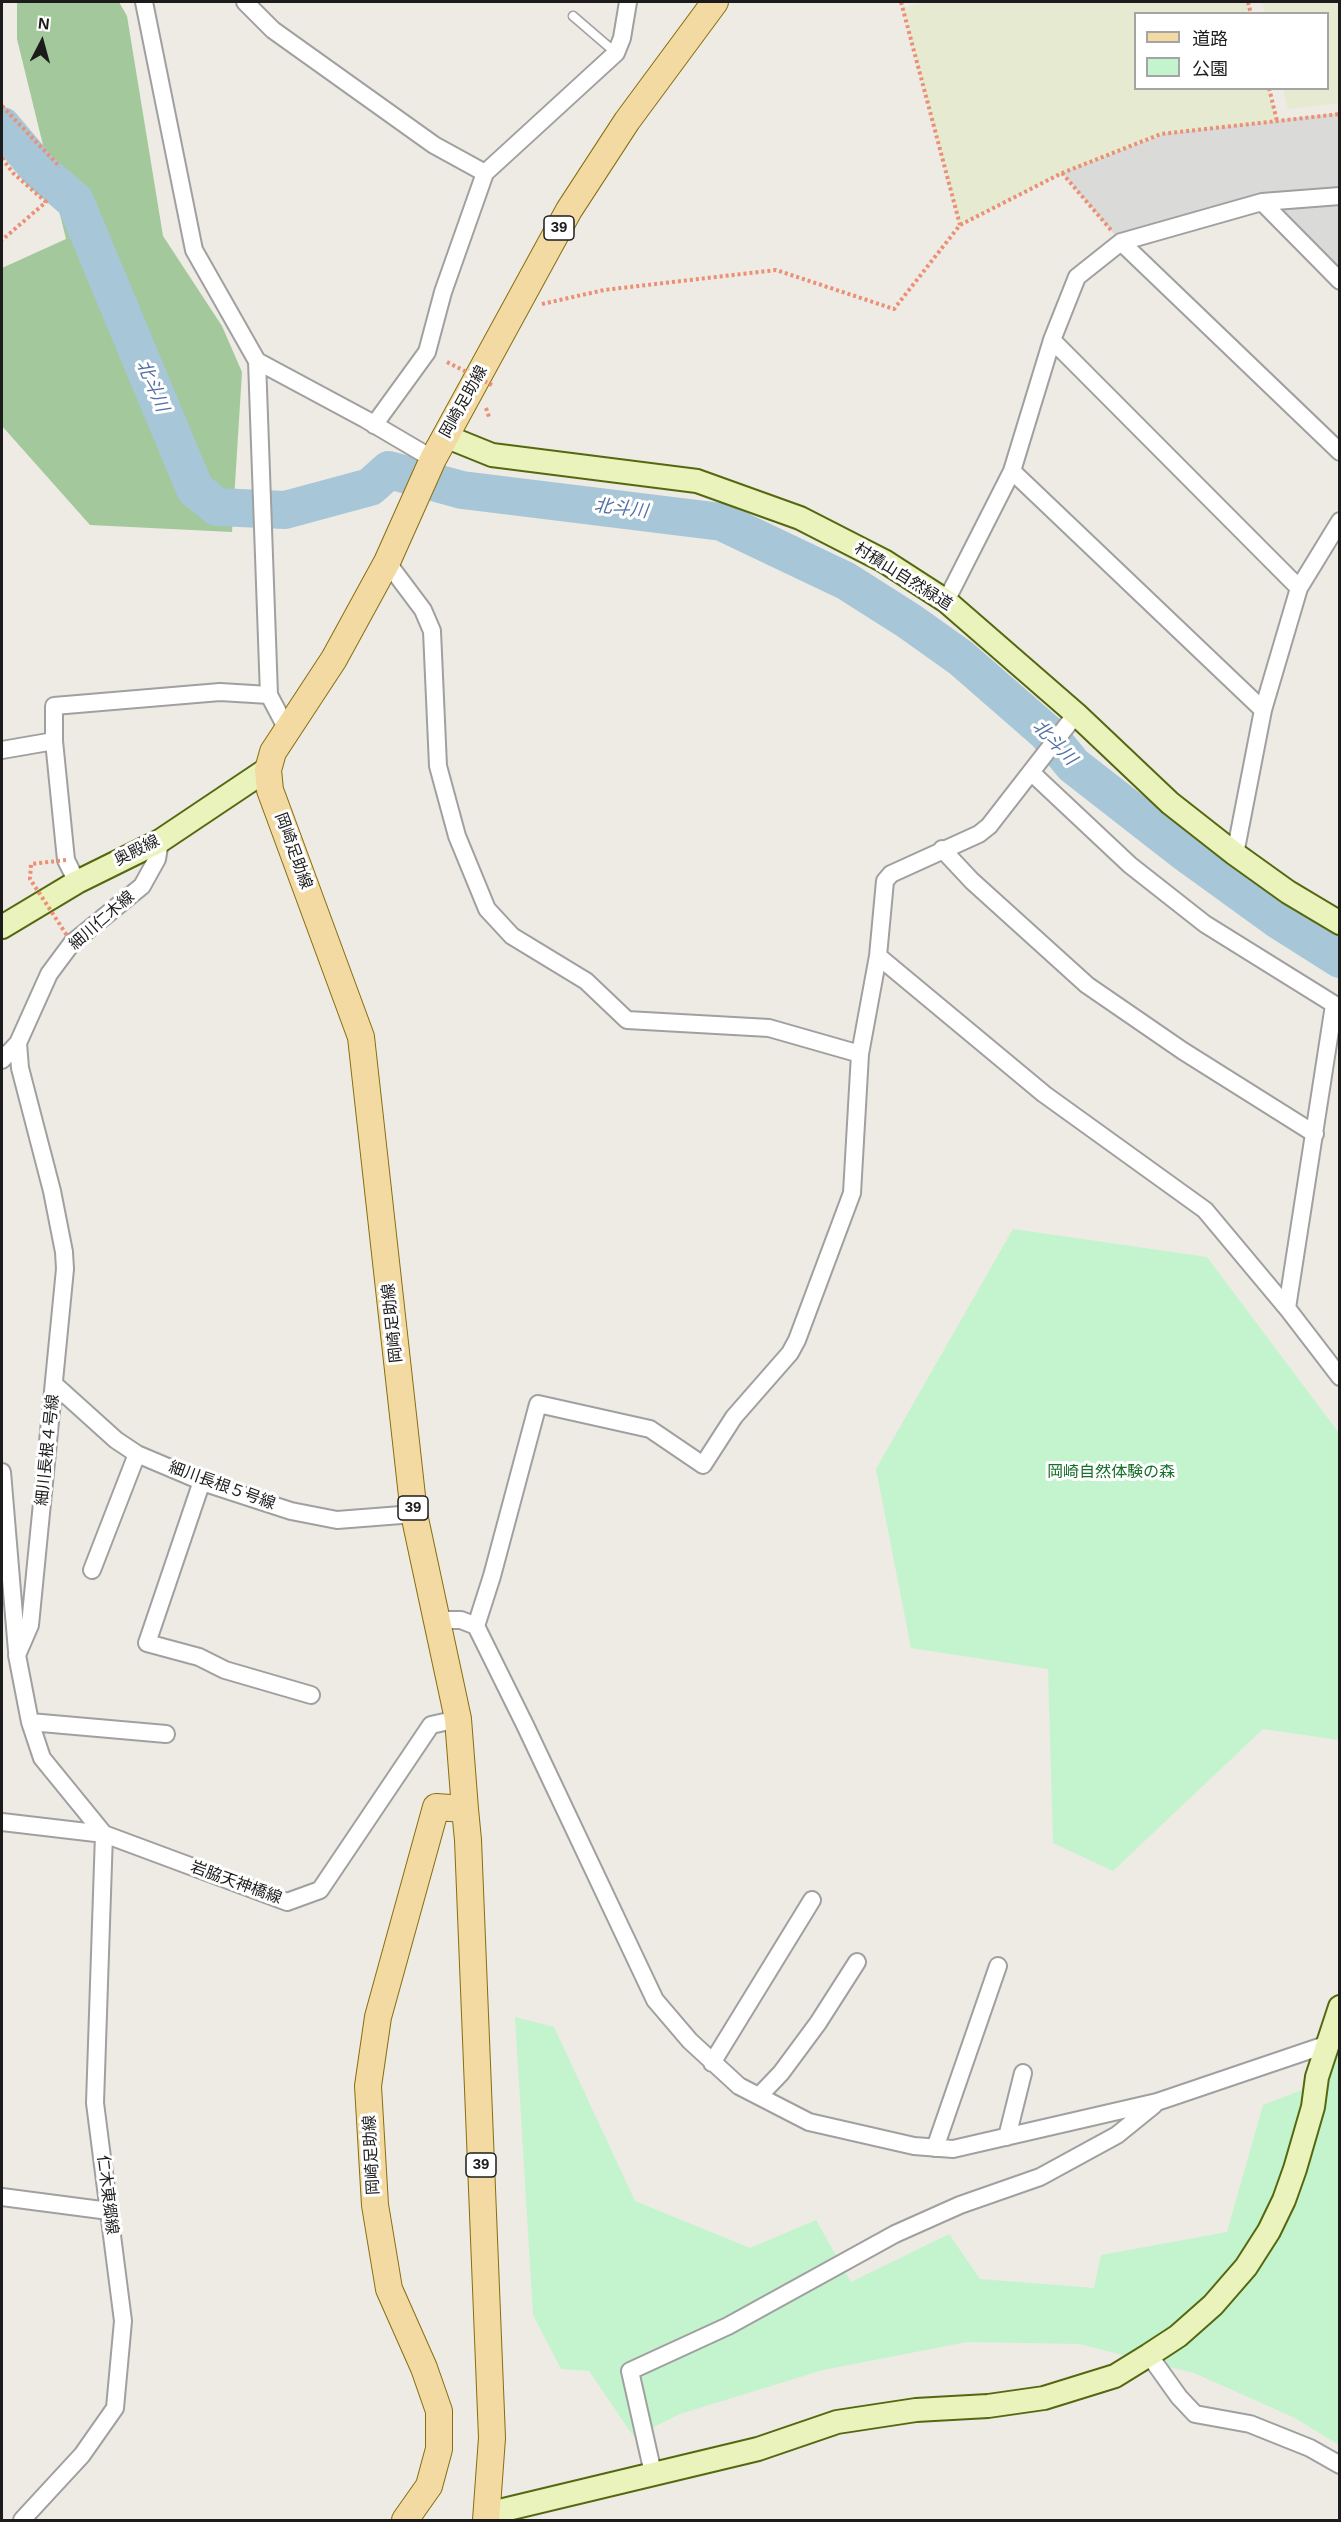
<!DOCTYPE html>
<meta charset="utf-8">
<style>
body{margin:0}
#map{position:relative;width:1341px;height:2522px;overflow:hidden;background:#edebe3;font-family:Helvetica,"Noto Sans JP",sans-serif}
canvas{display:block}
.frame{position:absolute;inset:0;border:3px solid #1c1c1c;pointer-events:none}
.legend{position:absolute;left:1134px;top:12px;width:195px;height:78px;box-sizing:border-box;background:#fff;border:2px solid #a4a4a4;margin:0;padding:8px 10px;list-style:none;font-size:18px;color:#1c1c1c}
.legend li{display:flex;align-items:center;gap:12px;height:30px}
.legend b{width:30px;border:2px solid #a4a4a4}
.north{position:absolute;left:12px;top:12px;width:60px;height:60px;-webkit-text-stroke:4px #fff;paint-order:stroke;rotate:6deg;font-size:16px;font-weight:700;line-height:24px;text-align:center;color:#1c1c1c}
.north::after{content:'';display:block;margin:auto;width:21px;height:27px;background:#1c1c1c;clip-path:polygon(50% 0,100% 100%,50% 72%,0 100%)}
</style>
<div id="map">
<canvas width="1341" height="2522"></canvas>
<div class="frame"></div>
<ul class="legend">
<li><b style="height:8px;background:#f3daa2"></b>道路</li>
<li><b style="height:16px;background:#c3f4cd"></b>公園</li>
</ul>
<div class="north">N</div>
</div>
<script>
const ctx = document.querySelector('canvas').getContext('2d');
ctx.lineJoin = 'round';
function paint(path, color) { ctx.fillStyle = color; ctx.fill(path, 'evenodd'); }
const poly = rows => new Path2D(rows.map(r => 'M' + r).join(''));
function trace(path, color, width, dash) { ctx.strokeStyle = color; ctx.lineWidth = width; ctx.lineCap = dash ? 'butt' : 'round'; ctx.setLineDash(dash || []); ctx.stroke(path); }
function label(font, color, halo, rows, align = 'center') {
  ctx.font = font + ' Helvetica,"Noto Sans JP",sans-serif'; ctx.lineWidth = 6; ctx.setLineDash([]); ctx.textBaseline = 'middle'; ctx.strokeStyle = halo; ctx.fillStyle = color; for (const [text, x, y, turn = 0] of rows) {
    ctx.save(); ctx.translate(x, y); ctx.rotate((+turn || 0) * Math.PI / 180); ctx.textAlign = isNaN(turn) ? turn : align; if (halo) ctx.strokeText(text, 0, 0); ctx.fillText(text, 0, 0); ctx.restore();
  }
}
const residential = poly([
 [1339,113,1339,281,1262,202,1121,242,1062,173,1167,133]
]);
const farmland = poly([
 [929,2,1248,2,1251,13,1136,14,1136,88,1269,89,1277,121,1167,133,1062,173,960,225,903,8],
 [1262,2,1339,2,1339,103,1288,109,1283,89,1328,88,1328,14,1265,13]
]);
const forest = poly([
 [17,2,119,2,127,16,163,236,222,326,242,372,232,532,90,525,2,426,2,268,66,239,17,39]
]);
const park = poly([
 [1013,1229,1207,1257,1339,1433,1339,1740,1263,1729,1113,1871,1053,1843,1048,1669,911,1648,876,1469],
 [515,2017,554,2027,635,2201,750,2248,816,2220,851,2282,949,2234,980,2279,1094,2288,1101,2255,1227,2232,1263,2105,1317,2084,1339,2042,1339,2445,1295,2418,1194,2373,1079,2344,967,2342,823,2370,680,2414,634,2437,589,2371,561,2369,533,2315]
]);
const river = poly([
 [2,126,40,171,75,201,195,489,217,507,285,510,370,487,389,470,462,490,722,522,846,581,909,621,961,658,1047,733,1073,765,1182,850,1280,921,1340,959]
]);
const path = poly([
 [901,2,960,225],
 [1248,2,1251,14],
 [1269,88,1277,121],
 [2,106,60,167],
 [2,158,13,173,46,202,2,240],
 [1062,173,1111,230],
 [542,304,604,290,776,270,894,309,960,225,1062,173,1161,134,1340,114],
 [486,408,489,417]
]);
const lane = poly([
 [573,16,616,53]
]);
const street = poly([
 [144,2,194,250,257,361,269,695,288,731],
 [245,2,273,30,434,145,485,173],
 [1262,202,1340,281],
 [1121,242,1340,452],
 [1052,340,1299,588],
 [257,361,365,419,433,459],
 [374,425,427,352,443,292,485,173,616,53,622,38,628,2],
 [1012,471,1263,710],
 [387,562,423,610,432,631,438,766,457,836,487,909,512,936,586,981,627,1020,769,1028,860,1054],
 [946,601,1012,471,1052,340,1077,277,1121,242,1262,202,1340,196],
 [2,750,54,741],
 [1032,773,1130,865,1205,924,1340,1008],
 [942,849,972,881,1087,985,1183,1051,1315,1134],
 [1235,854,1263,710,1299,588,1340,521],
 [77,882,66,860,54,741,54,706,220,692,269,695],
 [878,956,1044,1094,1205,1210,1287,1308,1340,1377],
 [18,1043,20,1068,52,1191,64,1252,65,1269,30,1625,17,1655,30,1722,42,1758,104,1834],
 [2,1060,18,1043,49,974,72,943,142,886,157,859,160,841],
 [1287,1308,1334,1005],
 [55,1385,116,1440,137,1454,208,1484,291,1511,337,1520,414,1514],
 [2,1472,17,1651],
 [202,1481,147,1643,199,1657,225,1670,311,1695],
 [92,1570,137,1454],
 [437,1620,461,1620,476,1626,525,1725,655,2000,690,2041,739,2086,809,2122,914,2146,953,2149,1157,2102,1328,2044],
 [476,1626,492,1576,538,1404,650,1429,703,1465,734,1417,790,1353,797,1340,852,1193,860,1054,878,956,885,881,891,874,979,834,989,826,1076,714],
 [30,1722,166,1734],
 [2,1822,104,1834,287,1902,320,1890,431,1725,458,1719],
 [712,2063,812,1900],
 [759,2096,781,2073,818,2023,857,1962],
 [1007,2137,1023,2073],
 [935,2148,998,1966],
 [2,2197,109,2211],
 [1149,2355,1179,2397,1195,2414,1250,2424,1310,2448,1340,2465],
 [653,2473,630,2371,728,2326,895,2234,960,2205,1040,2177,1117,2135,1154,2105],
 [22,2520,82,2455,115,2408,123,2321,95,2103,104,1834]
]);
const secondary = poly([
 [445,436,492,455,697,481,800,518,884,561,946,601,1076,714,1170,803,1235,854,1288,892,1340,923],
 [2,927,77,882,160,841,269,768],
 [487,2514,758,2449,837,2422,916,2410,988,2406,1044,2398,1115,2376,1149,2355,1178,2336,1213,2305,1246,2267,1269,2231,1284,2200,1295,2169,1313,2107,1317,2077,1340,2007]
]);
const primary = poly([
 [465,1809,468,1840,492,2438,486,2520],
 [405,2520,429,2486,439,2449,439,2411,424,2368,389,2289,375,2205,368,2086,378,2017,436,1807,465,1809,458,1719,414,1514,361,1037,270,790,268,770,273,752,334,659,387,562,433,459,569,210,627,121,715,2]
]);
const pathBridge = poly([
 [447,362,492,385],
 [66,860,31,864,30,879,72,943]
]);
const shields = [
 [559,228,30],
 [413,1508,30],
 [481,2165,30]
];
const shieldNames = [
 ["39",559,228],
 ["39",413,1508],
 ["39",481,2165]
];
const streetNames = [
 ["岡崎足助線",464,402,-61],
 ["村積山自然緑道",903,577,32],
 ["奥殿線",137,851,-27],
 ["岡崎足助線",293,851,70],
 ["細川仁木線",102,921,-41],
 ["岡崎足助線",393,1323,-96],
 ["細川長根４号線",48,1450,-84],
 ["細川長根５号線",222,1486,20],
 ["岩脇天神橋線",236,1883,20],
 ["岡崎足助線",372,2155,-93],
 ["仁木東郷線",107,2195,83]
];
const parkNames = [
 ["岡崎自然体験の森",1111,1473]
];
const waterNames = [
 ["北斗川",152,386,67],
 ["北斗川",621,509,7],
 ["北斗川",1054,743,46]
];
paint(residential, '#dadad9');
paint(farmland, '#e5ead0');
paint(forest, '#a3c89b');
paint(park, '#c3f4cd');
trace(river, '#a7c6d7', 38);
trace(lane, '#a0a0a0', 11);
trace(street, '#a0a0a0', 20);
trace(secondary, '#54680f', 26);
trace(primary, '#876e0e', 28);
trace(path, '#ec8f75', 4, [3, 3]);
trace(lane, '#fff', 8);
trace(street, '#fff', 16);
trace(secondary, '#e9f3bb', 22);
trace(primary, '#f3daa2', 26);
trace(pathBridge, '#ec8f75', 4, [3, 3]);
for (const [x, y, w] of shields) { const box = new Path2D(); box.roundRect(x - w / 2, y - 12, w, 24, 4.5); ctx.fillStyle = '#fff'; ctx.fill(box); trace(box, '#1c1c1c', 1.5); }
label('bold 15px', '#1c1c1c', null, shieldNames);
label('16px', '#1c1c1c', '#fff', streetNames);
label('16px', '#157028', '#fff', parkNames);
label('italic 18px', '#5271a3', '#fff', waterNames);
</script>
